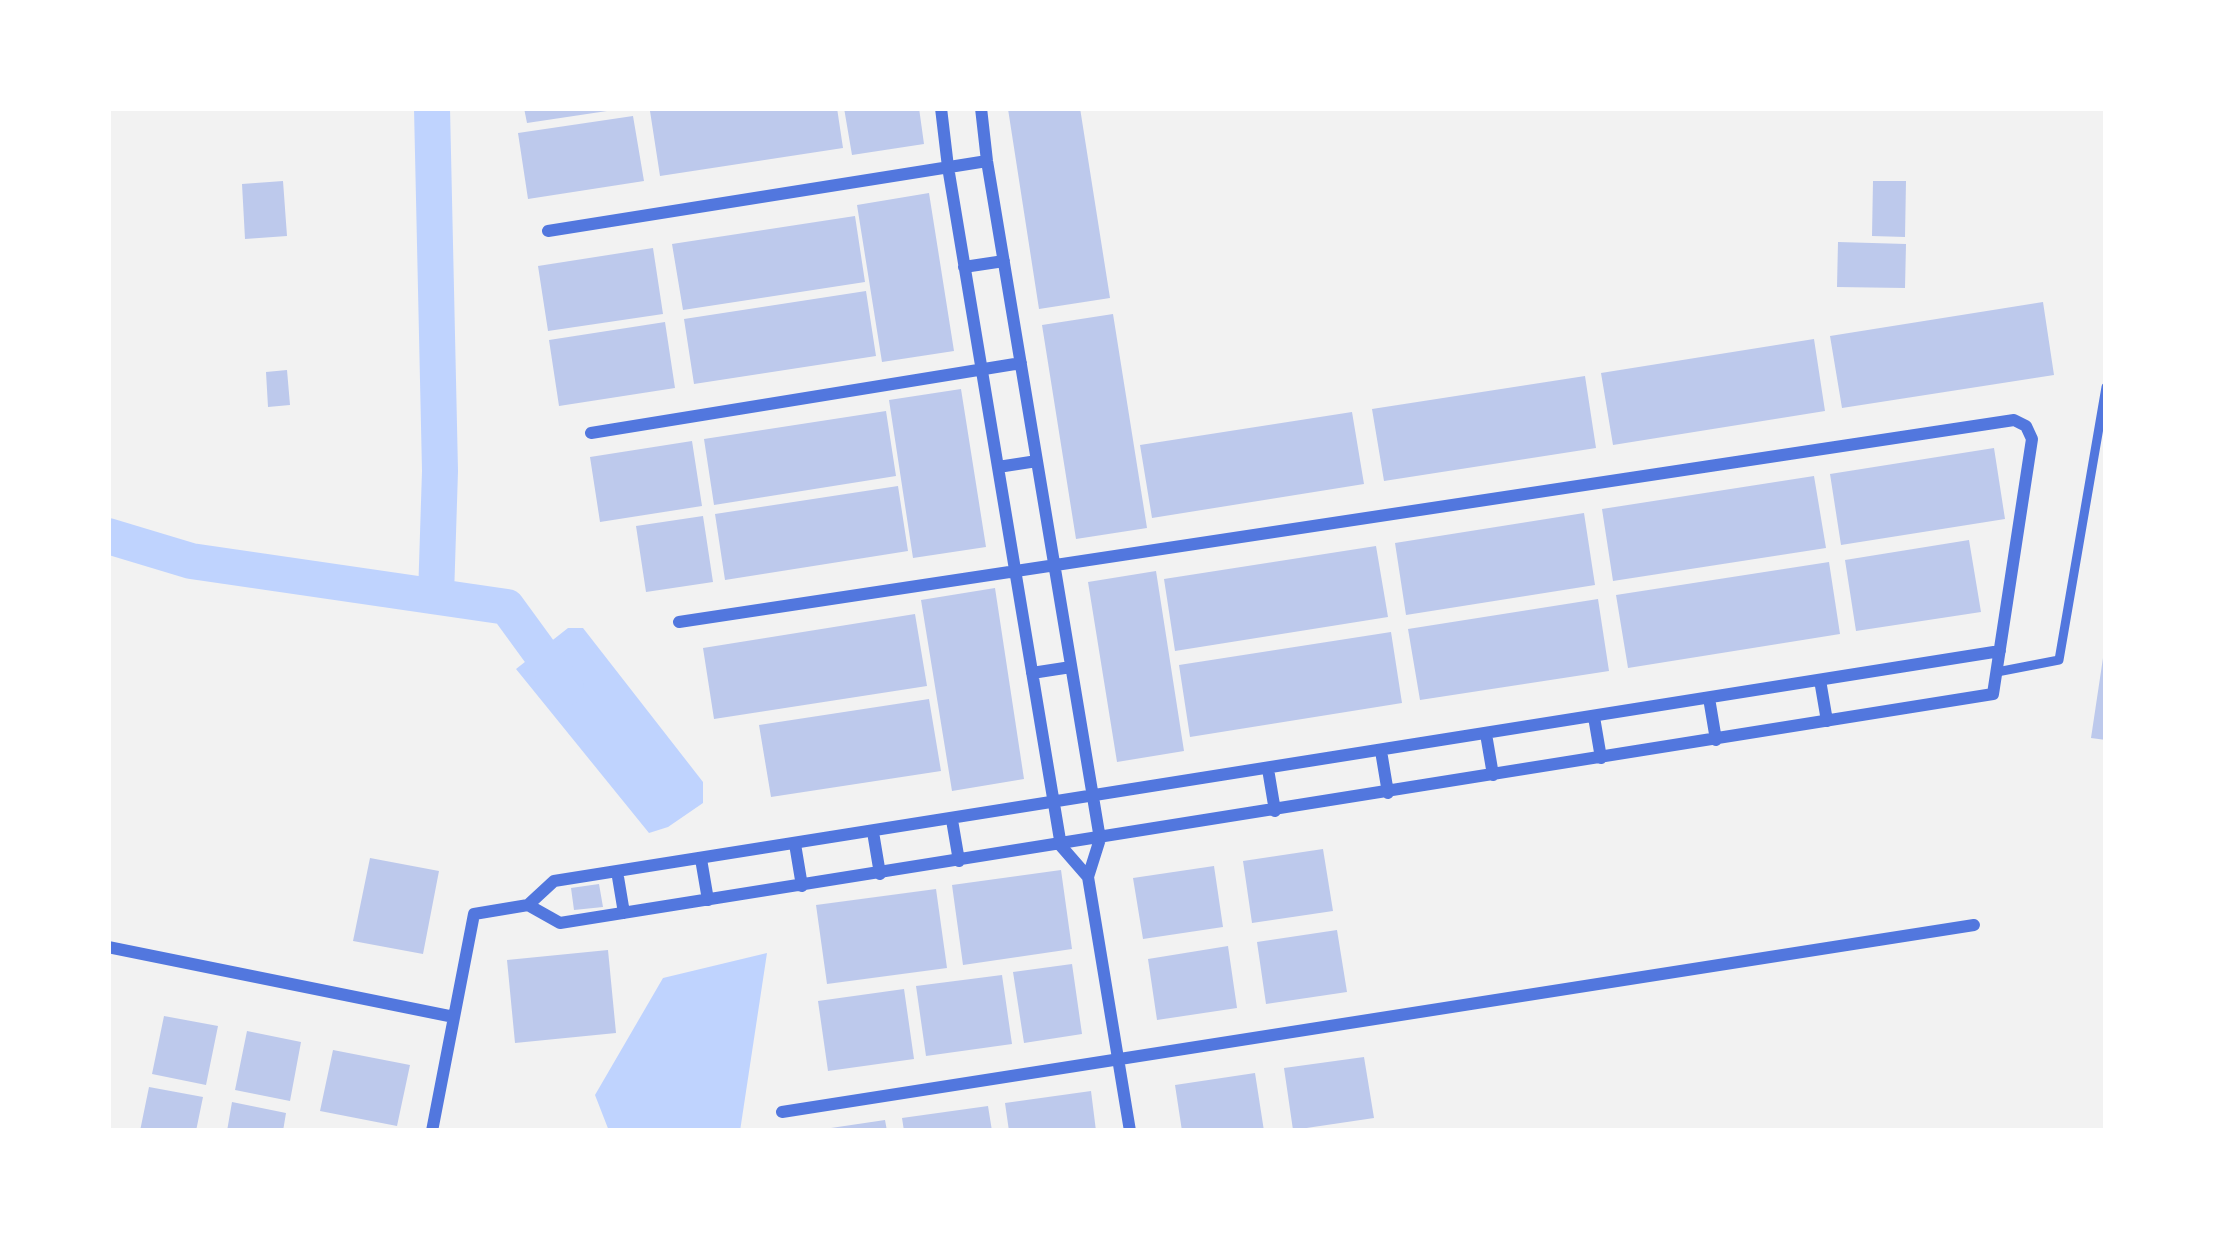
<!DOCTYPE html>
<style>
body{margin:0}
#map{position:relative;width:2214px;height:1239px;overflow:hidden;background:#f2f2f2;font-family:"Fira Sans",sans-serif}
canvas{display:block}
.frame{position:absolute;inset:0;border:111px solid #fff;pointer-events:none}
</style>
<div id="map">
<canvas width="2214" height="1239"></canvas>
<div class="frame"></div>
</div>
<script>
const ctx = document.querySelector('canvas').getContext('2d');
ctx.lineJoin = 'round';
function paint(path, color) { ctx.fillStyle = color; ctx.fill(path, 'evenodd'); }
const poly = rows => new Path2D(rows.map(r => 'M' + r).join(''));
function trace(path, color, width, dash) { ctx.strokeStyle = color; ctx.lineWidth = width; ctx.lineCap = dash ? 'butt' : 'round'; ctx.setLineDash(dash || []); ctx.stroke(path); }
const water = poly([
 [568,628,583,628,703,782,703,803,668,827,649,833,516,669],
 [767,953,740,1131,609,1131,595,1095,663,978]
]);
const canal = poly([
 [432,108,440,471,436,596],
 [108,536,191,561,507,607,566,688]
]);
const building = poly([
 [524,108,607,108,607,111,527,123],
 [668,108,837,108,843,148,660,176,650,111],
 [844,108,919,108,924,144,852,155],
 [1080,108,1110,298,1039,309,1008,109],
 [633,116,644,181,528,199,518,133],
 [283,181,287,236,245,239,242,184],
 [1873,181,1906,181,1905,237,1872,236],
 [929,193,954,351,882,362,857,205],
 [855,216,865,282,683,310,672,244],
 [1838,242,1906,244,1905,288,1837,287],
 [653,248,663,314,548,331,538,266],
 [866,291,876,356,694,384,684,319],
 [2043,302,2054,375,1842,408,1830,336],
 [1113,314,1147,528,1076,539,1042,325],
 [665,322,675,388,559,406,549,340],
 [1814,339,1825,411,1613,445,1601,373],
 [287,370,290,405,268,407,266,372],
 [1585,376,1596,448,1384,481,1372,409],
 [961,389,986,547,913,558,889,400],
 [886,411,896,476,714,505,704,439],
 [1352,412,1364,484,1152,518,1140,445],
 [692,441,702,506,600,522,590,457],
 [1994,448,2005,519,1841,545,1830,474],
 [1814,476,1826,548,1613,581,1602,509],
 [898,486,908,551,725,580,715,514],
 [1584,513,1595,585,1406,615,1395,543],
 [703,516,713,582,646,592,636,526],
 [1969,540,1981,612,1856,631,1845,560],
 [1376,546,1388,617,1175,651,1164,579],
 [1829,562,1840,634,1628,668,1616,595],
 [1156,571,1184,751,1117,762,1088,582],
 [995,588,1024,779,952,791,921,600],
 [1598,599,1609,671,1420,700,1408,629],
 [915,614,927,686,714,719,703,648],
 [1391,632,1402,703,1190,737,1179,665],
 [2103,658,2106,658,2106,740,2091,738],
 [929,699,941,771,771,797,759,725],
 [1323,849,1333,911,1252,923,1243,861],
 [370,858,439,871,423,954,353,941],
 [1214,866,1223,927,1143,939,1133,878],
 [1061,870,1072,949,963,965,952,885],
 [599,884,603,907,574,910,571,888],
 [936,889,947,968,827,984,816,905],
 [1337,930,1347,992,1266,1004,1257,942],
 [1228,946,1237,1008,1157,1020,1148,959],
 [608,950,616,1033,515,1043,507,960],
 [1072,964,1082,1034,1024,1043,1013,972],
 [1002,975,1012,1044,926,1056,916,986],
 [904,989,914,1059,828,1071,818,1001],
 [164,1016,218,1026,206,1085,152,1074],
 [247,1031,301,1042,290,1101,235,1090],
 [333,1050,410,1065,397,1126,320,1111],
 [1364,1057,1374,1118,1293,1130,1284,1068],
 [1255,1073,1264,1131,1182,1131,1175,1085],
 [149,1087,203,1097,196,1131,140,1131],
 [1091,1091,1096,1131,1009,1131,1005,1103],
 [232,1102,286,1113,283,1131,227,1131],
 [988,1106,992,1131,904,1131,902,1118],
 [885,1120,887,1131,831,1131,831,1128]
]);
const service = poly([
 [1997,672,2059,660,2106,387]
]);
const minor = poly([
 [941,108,948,167,1061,846,1088,877],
 [981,108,987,161,1100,839,1088,877,1130,1131],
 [548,231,987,161],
 [964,267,1004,261],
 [591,433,1021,363],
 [998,467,1037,461],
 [1032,673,1071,667],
 [1820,680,1827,721],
 [1709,698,1716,740],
 [1594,717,1601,758],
 [1486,734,1493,775],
 [1381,751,1388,793],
 [1268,769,1275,811],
 [952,820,959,861],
 [873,832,880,874],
 [795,844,802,886],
 [701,859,708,900],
 [617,871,624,913],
 [528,905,560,923,1993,694,2032,439,2026,426,2014,420,679,622],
 [108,947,454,1017],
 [782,1112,1974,925],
 [432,1131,474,914,528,905,554,881,2000,651]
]);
paint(water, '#bfd3fe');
trace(canal, '#bfd3fe', 36);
paint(building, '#bdc9ec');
trace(service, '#5277de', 9);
trace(minor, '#5277de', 12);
</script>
